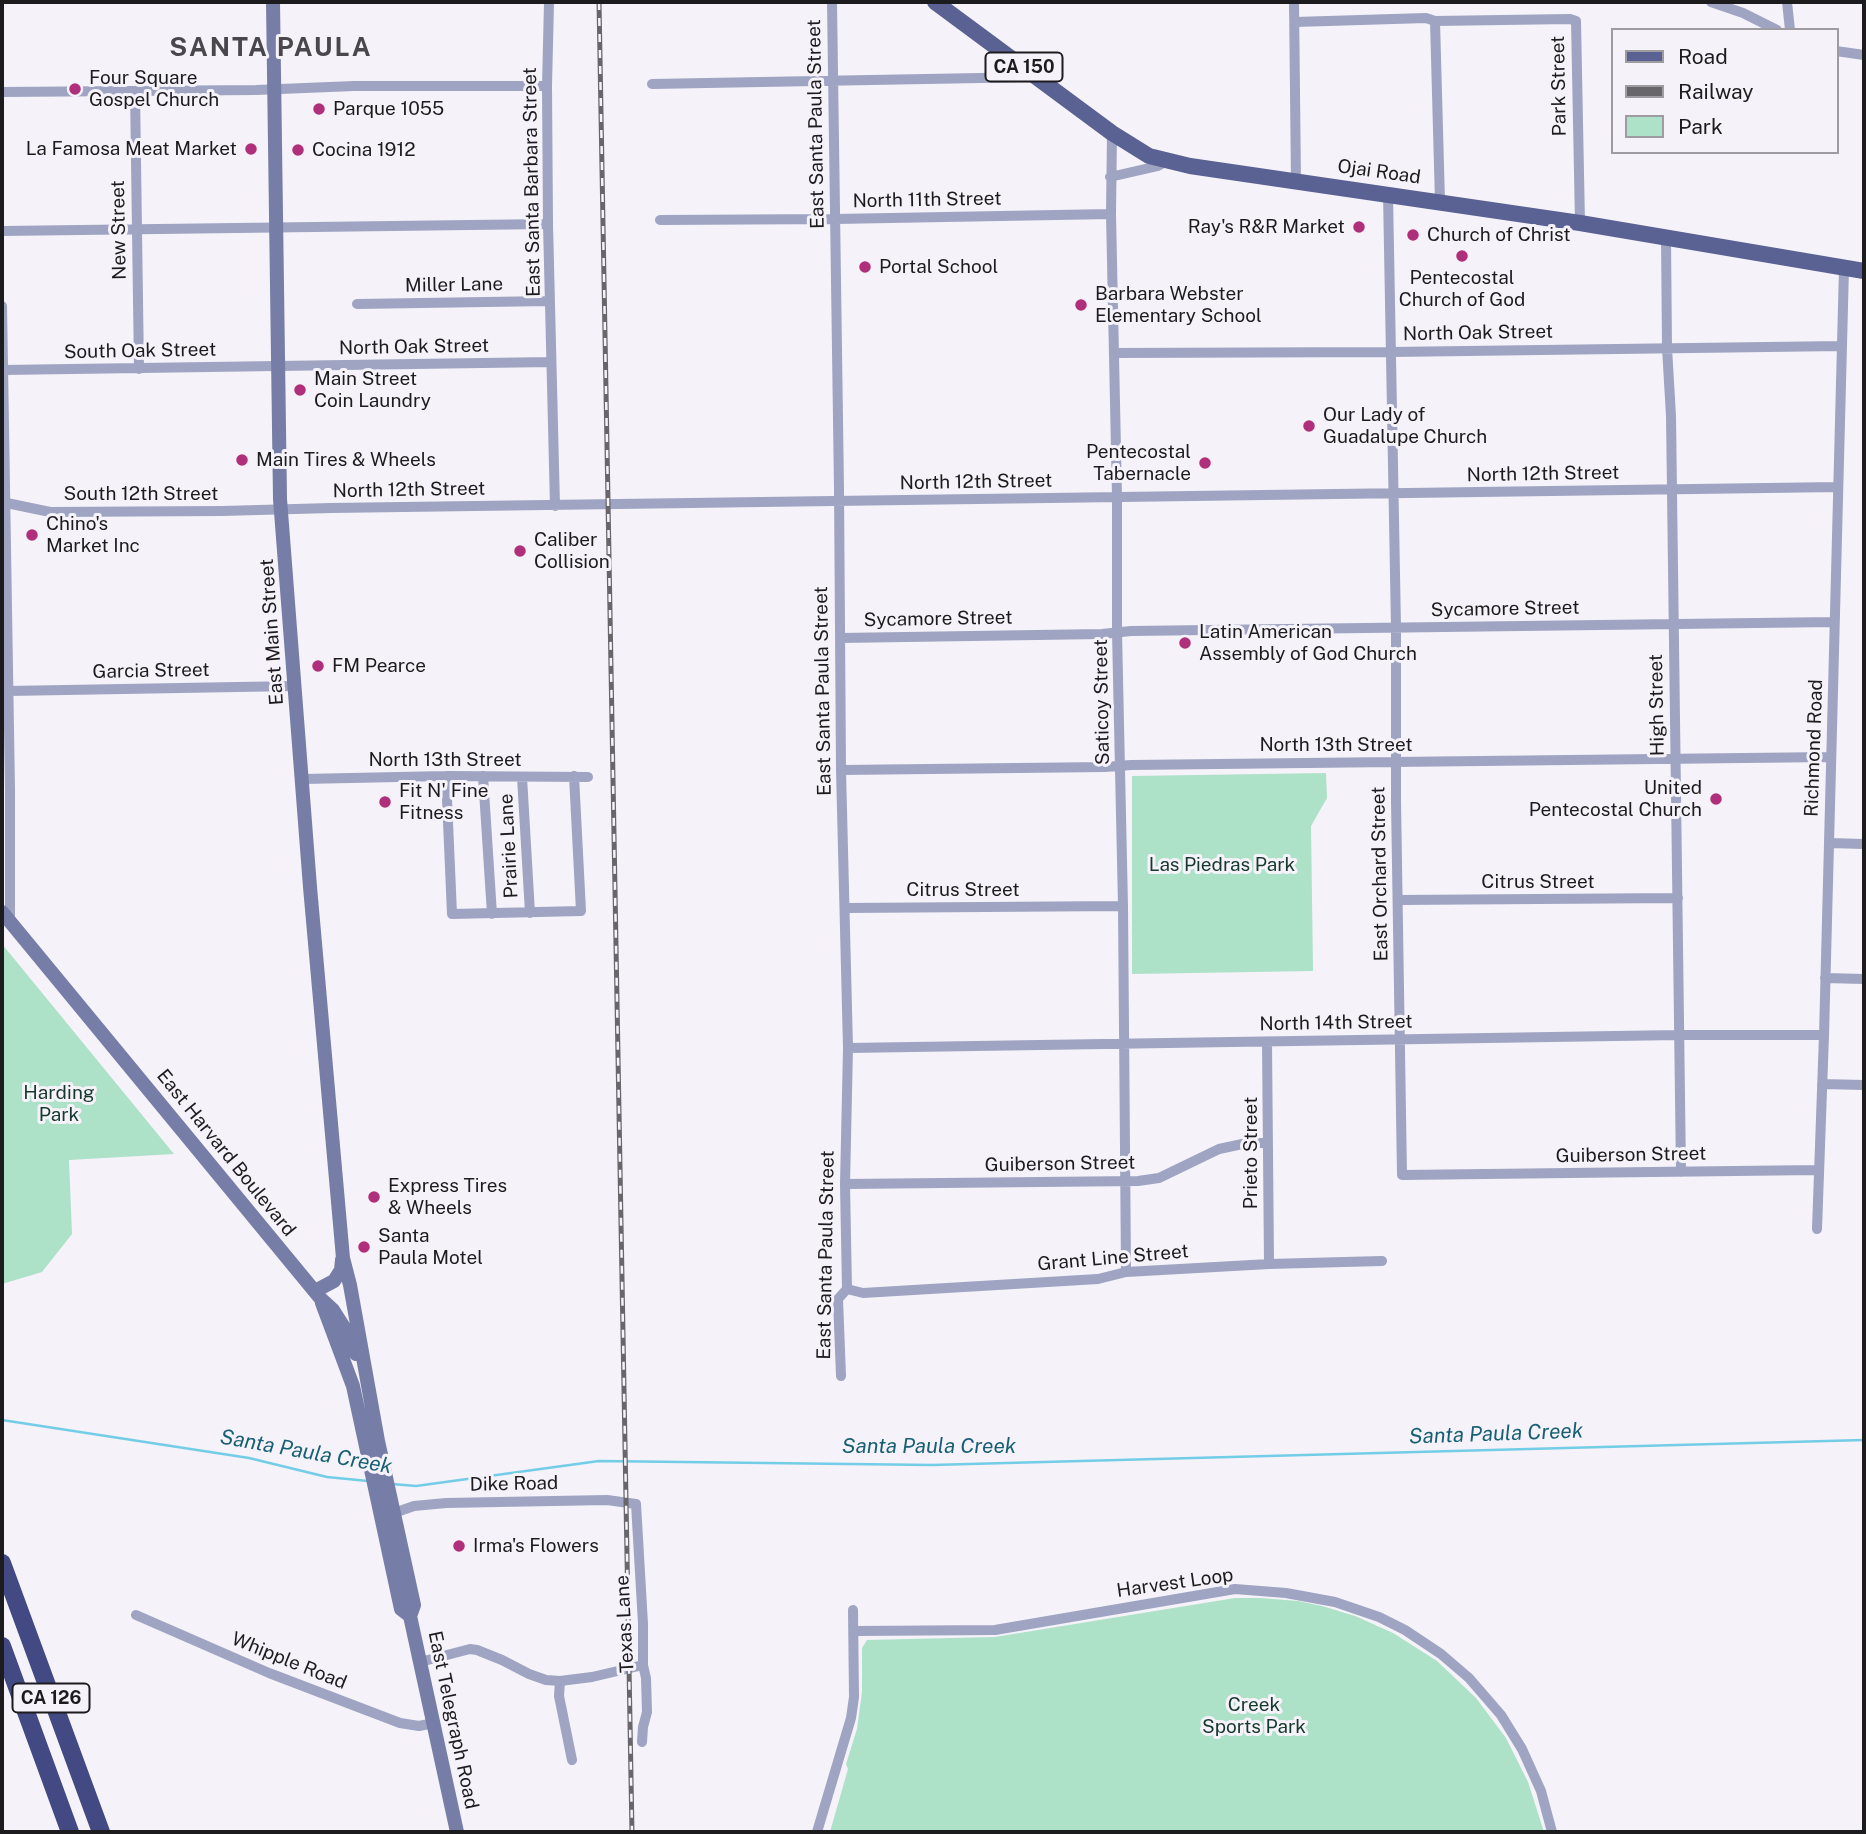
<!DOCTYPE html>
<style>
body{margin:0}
#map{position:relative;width:1866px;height:1834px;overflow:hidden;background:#f5f2f9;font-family:"Public Sans",sans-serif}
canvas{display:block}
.frame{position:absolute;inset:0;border:4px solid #1c1b1d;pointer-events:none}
.legend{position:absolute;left:1611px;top:28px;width:228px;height:126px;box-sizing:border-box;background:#f5f2f9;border:2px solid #9e9ca1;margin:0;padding:9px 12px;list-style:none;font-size:21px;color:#1c1b1d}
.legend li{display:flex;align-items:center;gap:14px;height:35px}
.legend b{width:35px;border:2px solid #9e9ca1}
</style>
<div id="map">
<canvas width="1866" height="1834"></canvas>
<div class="frame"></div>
<ul class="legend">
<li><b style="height:9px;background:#5a6193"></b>Road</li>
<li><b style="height:9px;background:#68666a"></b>Railway</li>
<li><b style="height:19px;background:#ade1c8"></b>Park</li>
</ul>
</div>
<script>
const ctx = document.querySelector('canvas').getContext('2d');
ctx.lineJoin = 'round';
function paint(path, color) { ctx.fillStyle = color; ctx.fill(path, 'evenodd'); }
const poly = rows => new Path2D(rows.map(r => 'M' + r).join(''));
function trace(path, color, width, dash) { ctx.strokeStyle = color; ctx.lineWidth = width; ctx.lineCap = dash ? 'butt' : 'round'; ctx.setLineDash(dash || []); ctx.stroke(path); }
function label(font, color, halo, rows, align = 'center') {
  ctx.font = font + ' "Public Sans",sans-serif'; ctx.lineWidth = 6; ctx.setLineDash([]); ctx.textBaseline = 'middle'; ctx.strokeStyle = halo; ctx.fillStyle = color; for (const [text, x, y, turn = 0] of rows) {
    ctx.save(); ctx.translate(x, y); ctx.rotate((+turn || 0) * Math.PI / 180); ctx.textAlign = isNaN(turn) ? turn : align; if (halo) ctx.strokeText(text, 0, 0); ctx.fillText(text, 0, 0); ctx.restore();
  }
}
const green = poly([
 [1326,773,1327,798,1311,826,1313,971,1132,974,1132,776],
 [2,944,174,1154,69,1160,72,1234,42,1272,2,1284],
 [1235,1598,1260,1598,1298,1601,1322,1606,1355,1616,1393,1633,1437,1661,1476,1698,1506,1738,1528,1782,1544,1832,830,1832,848,1769,846,1764,857,1729,862,1692,862,1648,867,1640,995,1637]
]);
const stream = poly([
 [2,1420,249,1458,327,1477,368,1481],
 [392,1484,416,1486,599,1461,932,1465,1864,1440]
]);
const street = poly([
 [549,2,547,86,548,224,555,506],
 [832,2,839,489,841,770,848,1048,845,1184,847,1289,838,1299,841,1376],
 [1294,2,1296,182],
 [1711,2,1743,13,1777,30],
 [1787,2,1790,30],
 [1435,21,1440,202],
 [1295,22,1426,18,1435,21,1570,19,1576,21,1580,223],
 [1836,51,1864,55],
 [652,84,1035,77],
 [135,91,139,369],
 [2,92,256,90,354,86,547,86],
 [1112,133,1111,214,1117,497,1117,632,1123,906,1126,1272],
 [1110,177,1158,166,1167,161],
 [1388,194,1396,628,1396,802,1402,1175,1818,1170],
 [660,220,835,219,1111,214],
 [2,231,548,224],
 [1666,237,1667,348,1671,416,1681,1172],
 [357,304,550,301],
 [2,306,10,789,10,921],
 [1114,353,1391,352,1842,346],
 [3,370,551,362],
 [2,502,50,512,222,511,331,508,1838,487],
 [840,638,1102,634,1131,631,1834,622],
 [8,691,295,686],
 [841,770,1105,767,1131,765,1831,757],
 [446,776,452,914,581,911,574,776],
 [483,776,492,914],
 [522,777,530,913],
 [303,779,446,776,588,777],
 [1829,843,1864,844],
 [1398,900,1678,898],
 [845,908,1123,906],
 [1825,978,1864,979],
 [1267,1042,1269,1264],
 [848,1048,1679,1035,1824,1035],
 [1822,1084,1864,1085],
 [845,1184,1138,1181,1159,1178,1219,1149,1247,1143,1268,1143],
 [1817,1229,1824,1035,1844,268],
 [847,1289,863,1293,1098,1279,1126,1272,1269,1264,1382,1261],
 [394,1513,414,1506,446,1503,607,1500,636,1504,643,1624,643,1665,646,1678,647,1712,643,1727,642,1742],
 [136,1615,269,1673,400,1723,419,1726,434,1723],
 [855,1631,995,1630,1235,1589,1286,1593,1335,1602,1379,1617,1405,1630,1441,1654,1469,1678,1501,1715,1522,1749,1541,1791,1552,1832],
 [420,1662,470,1649,477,1650,502,1660,529,1674,546,1680,560,1681,592,1677,643,1665],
 [560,1681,559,1696,572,1760],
 [817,1832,851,1718,854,1697,853,1610]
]);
const secondary = poly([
 [273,2,280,499,310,887,343,1258,350,1285,378,1441,414,1605,410,1616,457,1832],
 [2,912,321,1299,333,1310,347,1332,356,1354],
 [315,1291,334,1281,341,1270,342,1260],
 [322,1303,353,1386,401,1609,410,1616]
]);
const primary = poly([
 [935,2,1112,133,1149,156,1190,166,1580,223,1864,271]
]);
const highway = poly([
 [2,1563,101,1832],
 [2,1646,70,1832]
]);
const rail = poly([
 [599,2,632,1832]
]);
const markers = [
 [75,89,7,"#b02f7b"],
 [319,109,7,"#b02f7b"],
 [251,149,7,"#b02f7b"],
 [298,150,7,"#b02f7b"],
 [1359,227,7,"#b02f7b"],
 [1413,235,7,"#b02f7b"],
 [1462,256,7,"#b02f7b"],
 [865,267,7,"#b02f7b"],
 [1081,305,7,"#b02f7b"],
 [300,390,7,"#b02f7b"],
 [1309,426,7,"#b02f7b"],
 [242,460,7,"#b02f7b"],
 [1205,463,7,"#b02f7b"],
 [32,535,7,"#b02f7b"],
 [520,551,7,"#b02f7b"],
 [1185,643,7,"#b02f7b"],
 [318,666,7,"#b02f7b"],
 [1716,799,7,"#b02f7b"],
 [385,802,7,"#b02f7b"],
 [374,1197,7,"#b02f7b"],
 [364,1247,7,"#b02f7b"],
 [459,1546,7,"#b02f7b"]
];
const shields = [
 [1024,67,77],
 [51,1698,77]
];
const shieldNames = [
 ["CA 150",1024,67],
 ["CA 126",51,1698]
];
const poiNames = [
 ["Four Square",89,78],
 ["Gospel Church",89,100],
 ["Parque 1055",333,109],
 ["La Famosa Meat Market",237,149,"right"],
 ["Cocina 1912",312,150],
 ["Ray's R&R Market",1345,227,"right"],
 ["Church of Christ",1427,235],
 ["Portal School",879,267],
 ["Pentecostal",1462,278,"center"],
 ["Church of God",1462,300,"center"],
 ["Barbara Webster",1095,294],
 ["Elementary School",1095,316],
 ["Main Street",314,379],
 ["Coin Laundry",314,401],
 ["Our Lady of",1323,415],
 ["Guadalupe Church",1323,437],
 ["Pentecostal",1191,452,"right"],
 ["Tabernacle",1191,474,"right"],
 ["Main Tires & Wheels",256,460],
 ["Chino's",46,524],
 ["Market Inc",46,546],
 ["Caliber",534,540],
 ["Collision",534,562],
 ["Latin American",1199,632],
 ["Assembly of God Church",1199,654],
 ["FM Pearce",332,666],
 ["United",1702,788,"right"],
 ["Pentecostal Church",1702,810,"right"],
 ["Fit N' Fine",399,791],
 ["Fitness",399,813],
 ["Express Tires",388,1186],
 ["& Wheels",388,1208],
 ["Santa",378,1236],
 ["Paula Motel",378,1258],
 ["Irma's Flowers",473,1546]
];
const streetNames = [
 ["Park Street",1559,86,-91],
 ["East Santa Paula Street",816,124,-91],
 ["Ojai Road",1379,172,8],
 ["East Santa Barbara Street",532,182,-91],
 ["North 11th Street",927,200,-1],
 ["New Street",119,230,-91],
 ["Miller Lane",454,285,-1],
 ["North Oak Street",1478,333,-1],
 ["North Oak Street",414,347,-1],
 ["South Oak Street",140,351,-1],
 ["North 12th Street",1543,474,-1],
 ["North 12th Street",976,482,-1],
 ["North 12th Street",409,490,-1],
 ["South 12th Street",141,494],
 ["Sycamore Street",1505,609,-1],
 ["Sycamore Street",938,619,-1],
 ["East Main Street",272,632,-94],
 ["Garcia Street",151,671,-1],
 ["East Santa Paula Street",823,691,-91],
 ["Saticoy Street",1102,702,-91],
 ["High Street",1657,705,-91],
 ["North 13th Street",1336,745],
 ["Richmond Road",1814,748,-88],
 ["North 13th Street",445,760],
 ["Prairie Lane",509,846,-93],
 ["East Orchard Street",1380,874,-91],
 ["Citrus Street",1538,882],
 ["Citrus Street",963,890],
 ["North 14th Street",1336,1023,-1],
 ["East Harvard Boulevard",226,1153,51],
 ["Prieto Street",1251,1153,-90],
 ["Guiberson Street",1631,1155,-1],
 ["Guiberson Street",1060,1164,-1],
 ["East Santa Paula Street",826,1255,-89],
 ["Grant Line Street",1113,1258,-5],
 ["Dike Road",514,1484,-1],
 ["Harvest Loop",1175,1583,-8],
 ["Texas Lane",625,1624,-93],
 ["Whipple Road",289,1661,22],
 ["East Telegraph Road",453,1720,78]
];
const parkNames = [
 ["Las Piedras Park",1222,865],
 ["Harding",59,1093],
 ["Park",59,1115],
 ["Creek",1254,1705],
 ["Sports Park",1254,1727]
];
const waterNames = [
 ["Santa Paula Creek",1496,1434,-2],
 ["Santa Paula Creek",929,1447],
 ["Santa Paula Creek",306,1452,10]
];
const districtNames = [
 ["SANTA PAULA",271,48]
];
paint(green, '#ade1c8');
trace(stream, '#73cde7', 2.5);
trace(street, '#9ea4c1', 10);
trace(secondary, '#767da7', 14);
trace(primary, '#5a6193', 16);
trace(highway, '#434982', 18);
trace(rail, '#68666a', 5);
trace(rail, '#f5f2f9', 2.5, [8]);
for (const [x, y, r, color] of markers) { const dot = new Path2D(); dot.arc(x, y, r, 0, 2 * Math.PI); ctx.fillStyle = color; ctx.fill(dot); trace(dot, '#f5f2f9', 2.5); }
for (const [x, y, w] of shields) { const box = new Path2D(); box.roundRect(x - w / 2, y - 14.5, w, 29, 5); ctx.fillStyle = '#f5f2f9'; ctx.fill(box); trace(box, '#1c1b1d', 2); }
label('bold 18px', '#1c1b1d', null, shieldNames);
label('19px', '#1c1b1d', '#f5f2f9', poiNames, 'left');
label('19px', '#1c1b1d', '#f5f2f9', streetNames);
label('19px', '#15392a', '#f5f2f9', parkNames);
label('italic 21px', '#176073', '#f5f2f9', waterNames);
ctx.letterSpacing = '2px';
label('bold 26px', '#49474c', '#f5f2f9', districtNames);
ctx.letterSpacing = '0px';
</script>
